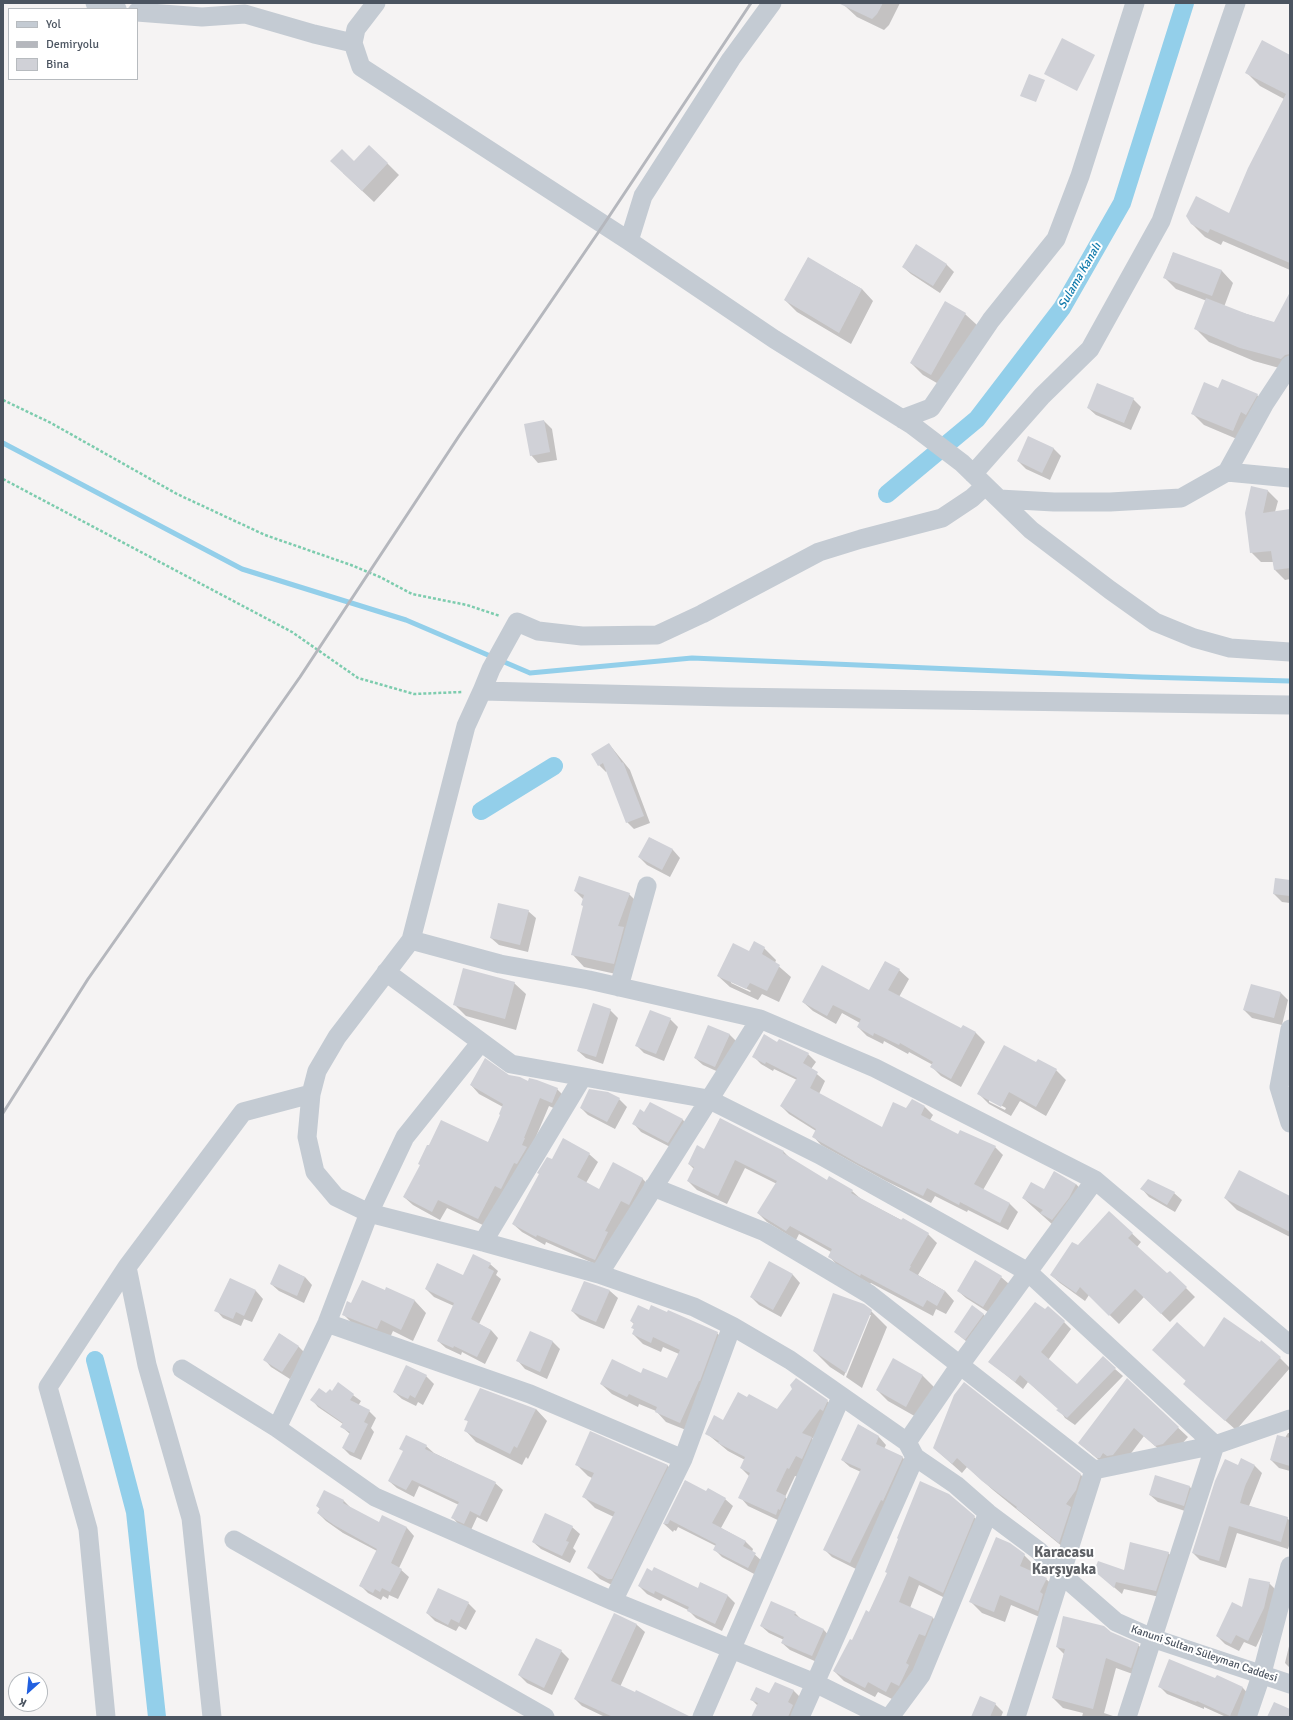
<!DOCTYPE html>
<meta charset="utf-8">
<style>
body{margin:0}
#map{position:relative;width:1293px;height:1720px;overflow:hidden;background:#f5f3f3;font-family:Signika,sans-serif}
canvas{display:block}
.frame{position:absolute;inset:0;border:4px solid #4b5460;pointer-events:none}
.legend{position:absolute;left:8px;top:8px;width:130px;height:72px;box-sizing:border-box;background:#fff;border:1px solid #b7bbbf;margin:0;padding:5px 7px;list-style:none;font-size:12px;color:#4b5460}
.legend li{display:flex;align-items:center;gap:8px;height:20px}
.legend b{width:20px;border:1px solid #b7bbbf}
.north{position:absolute;left:8px;top:1672px;width:40px;height:40px;box-sizing:border-box;background:#fff;border:1px solid #b7bbbf;border-radius:50%;rotate:207deg;font-size:11px;font-weight:700;line-height:16px;text-align:center;color:#4b5460}
.north::after{content:'';display:block;margin:auto;width:14px;height:18px;background:#2260e0;clip-path:polygon(50% 0,100% 100%,50% 72%,0 100%)}
</style>
<div id="map">
<canvas width="1293" height="1720"></canvas>
<div class="frame"></div>
<ul class="legend">
<li><b style="height:5px;background:#c4cbd3"></b>Yol</li>
<li><b style="height:5px;background:#b5b7bd"></b>Demiryolu</li>
<li><b style="height:11px;background:#d0d1d7"></b>Bina</li>
</ul>
<div class="north">K</div>
</div>
<script>
const ctx = document.querySelector('canvas').getContext('2d');
ctx.lineJoin = 'round';
function paint(path, color) { ctx.fillStyle = color; ctx.fill(path, 'evenodd'); }
const poly = rows => new Path2D(rows.map(r => 'M' + r).join(''));
function trace(path, color, width, dash) { ctx.strokeStyle = color; ctx.lineWidth = width; ctx.lineCap = dash ? 'butt' : 'round'; ctx.setLineDash(dash || []); ctx.stroke(path); }
function label(font, color, halo, rows, align = 'center') {
  ctx.font = font + ' Signika,sans-serif'; ctx.lineWidth = 4; ctx.setLineDash([]); ctx.textBaseline = 'middle'; ctx.strokeStyle = halo; ctx.fillStyle = color; for (const [text, x, y, turn = 0] of rows) {
    ctx.save(); ctx.translate(x, y); ctx.rotate((+turn || 0) * Math.PI / 180); ctx.textAlign = isNaN(turn) ? turn : align; if (halo) ctx.strokeText(text, 0, 0); ctx.fillText(text, 0, 0); ctx.restore();
  }
}
const shadow = poly([
 [846,3,900,3,889,25,884,30,857,17,845,6],
 [1290,56,1290,270,1223,241,1221,245,1205,237,1192,224,1230,215,1284,99,1260,86,1247,73],
 [387,163,399,175,374,202,343,173],
 [1173,253,1222,271,1233,283,1224,307,1275,323,1290,295,1290,371,1254,361,1209,342,1196,329,1207,301,1176,289,1164,277],
 [808,258,862,289,873,301,851,344,797,312,785,300],
 [946,264,954,272,940,293,911,274,903,267],
 [965,314,977,325,942,386,923,375,911,363],
 [1218,390,1257,395,1269,407,1244,442,1204,425,1192,413],
 [1133,399,1141,407,1131,430,1096,415,1088,408],
 [544,421,552,429,557,460,538,463,531,455],
 [1053,448,1061,456,1050,480,1026,469,1018,461],
 [1267,490,1278,501,1275,512,1290,510,1290,579,1285,580,1275,570,1273,562,1261,562,1251,552],
 [609,744,630,770,650,823,634,829,627,822,607,771,606,772,599,765],
 [650,838,673,850,680,858,670,877,647,865,639,857],
 [1276,879,1290,881,1290,903,1282,902,1274,894],
 [575,891,629,894,641,906,625,976,584,967,573,955,584,906,584,900],
 [528,911,536,918,528,952,499,945,491,938],
 [764,948,776,960,775,963,791,977,779,1002,762,994,758,1000,730,987,718,976,750,952],
 [731,981,751,991,750,992,731,983],
 [885,962,899,970,909,979,899,997,961,1029,963,1026,976,1033,985,1042,961,1087,941,1076,932,1067,933,1065,909,1052,908,1054,884,1041,883,1044,867,1036,858,1027,860,1023,842,1013,836,1024,813,1011,803,1002,869,991],
 [514,983,526,994,516,1030,466,1016,454,1004],
 [1280,992,1288,1000,1282,1025,1252,1018,1244,1010],
 [610,1010,618,1018,603,1064,586,1058,578,1051],
 [670,1019,678,1027,664,1061,644,1053,637,1046],
 [729,1034,737,1042,723,1074,703,1065,695,1058],
 [778,1043,808,1054,816,1062,811,1069,825,1081,819,1094,882,1128,907,1109,925,1107,933,1115,930,1120,958,1136,995,1147,1003,1155,983,1190,1010,1204,1018,1212,1008,1230,968,1210,967,1212,935,1196,931,1203,886,1181,821,1145,813,1136,816,1131,789,1114,781,1106,797,1080,774,1069,773,1071,761,1064,753,1056],
 [1036,1064,1056,1070,1066,1080,1046,1116,1020,1101,1011,1116,989,1104,979,1094],
 [989,1099,1006,1108,1005,1110,989,1102],
 [508,1076,557,1089,566,1098,560,1111,549,1106,532,1146,487,1227,447,1208,440,1220,413,1205,404,1197,488,1143,501,1115,503,1107,479,1094,471,1085],
 [619,1099,627,1107,615,1129,588,1115,581,1108],
 [650,1103,683,1120,690,1128,676,1150,641,1132,634,1124,645,1113],
 [720,1119,784,1152,791,1159,827,1181,852,1191,861,1199,928,1234,937,1243,918,1275,945,1291,954,1301,946,1314,936,1309,933,1316,871,1283,870,1284,838,1266,829,1256,831,1252,799,1234,796,1240,767,1222,758,1213,777,1184,745,1168,727,1204,697,1190,688,1181,694,1169,689,1164,705,1150],
 [589,1154,598,1162,586,1183,600,1191,642,1178,650,1187,604,1268,546,1242,545,1245,522,1232,513,1224,552,1160],
 [1076,1184,1087,1196,1053,1225,1023,1198,1044,1191],
 [1142,1189,1174,1193,1182,1200,1175,1212,1149,1197],
 [1290,1197,1290,1237,1237,1210,1225,1198],
 [1109,1212,1141,1242,1137,1247,1167,1275,1170,1272,1195,1297,1170,1322,1144,1297,1119,1324,1089,1295,1085,1301,1060,1283,1051,1275],
 [770,1263,793,1275,800,1283,781,1317,759,1305,751,1297],
 [490,1264,498,1271,496,1275,501,1279,479,1324,491,1330,498,1338,485,1364,462,1352,461,1355,446,1348,438,1341,454,1306,434,1297,426,1289,464,1276],
 [279,1266,305,1277,312,1285,304,1303,279,1291,271,1284],
 [1001,1277,1009,1284,991,1314,966,1298,958,1291],
 [230,1279,256,1291,263,1299,252,1322,244,1319,241,1326,223,1318,216,1310],
 [585,1283,610,1291,618,1298,604,1329,580,1319,572,1311],
 [387,1288,415,1301,426,1313,413,1341,393,1331,389,1340,355,1326,343,1314,352,1305,385,1291],
 [649,1311,717,1333,727,1343,691,1432,666,1422,656,1411,639,1404,638,1407,612,1394,601,1384,641,1374,668,1380,679,1354,663,1347,661,1352,643,1344,633,1334,635,1330,633,1328,634,1324,631,1321],
 [871,1311,887,1327,862,1388,846,1377,871,1315,868,1315,844,1376,830,1367,814,1351],
 [983,1314,991,1322,973,1347,955,1332],
 [1064,1322,1071,1329,1048,1360,1077,1385,1115,1369,1123,1376,1075,1425,1065,1418,1059,1409,1028,1382,1023,1389,989,1361],
 [531,1332,553,1342,560,1349,547,1379,525,1369,518,1361],
 [280,1334,299,1347,306,1354,290,1379,271,1367,264,1359],
 [1204,1348,1280,1358,1290,1368,1236,1430,1184,1384],
 [893,1360,923,1376,934,1387,918,1418,888,1401,877,1390],
 [426,1376,434,1384,423,1405,418,1402,416,1406,402,1399,394,1392],
 [1127,1380,1188,1437,1173,1454,1165,1455,1144,1436,1123,1464,1107,1467,1079,1443],
 [338,1384,361,1401,358,1406,369,1411,376,1418,371,1428,374,1432,361,1460,350,1455,343,1448,350,1434,342,1427,343,1424,318,1407,312,1400,332,1392],
 [827,1401,836,1409,812,1439,819,1446,798,1477,795,1476,785,1497,794,1505,784,1523,748,1506,740,1497,750,1477,741,1468,745,1460,728,1451,706,1433,724,1421],
 [536,1409,547,1421,528,1459,526,1457,522,1465,476,1442,465,1430,469,1423,466,1419],
 [859,1425,879,1437,886,1445,884,1449,901,1456,909,1464,858,1570,832,1557,825,1550,861,1472,850,1467,842,1460],
 [1288,1433,1290,1433,1290,1471,1279,1468,1271,1460],
 [426,1446,434,1453,495,1483,503,1490,487,1522,477,1517,471,1530,460,1526,453,1518,459,1505,419,1486,414,1497,397,1488,389,1481],
 [934,1448,1081,1475,1090,1484,1069,1552,993,1490,967,1467,962,1473],
 [576,1464,667,1465,679,1477,620,1589,600,1579,589,1568,614,1517,595,1508,584,1497,592,1478,588,1476],
 [1238,1466,1255,1466,1262,1473,1249,1506,1287,1518,1290,1521,1290,1543,1288,1549,1237,1533,1226,1568,1200,1560,1193,1553],
 [685,1481,707,1493,725,1499,733,1506,721,1528,745,1541,753,1549,752,1552,763,1562,756,1575,722,1557,714,1549,716,1546,678,1527,676,1531,674,1530,673,1532,664,1524],
 [1190,1487,1197,1495,1191,1513,1158,1502,1150,1495],
 [344,1501,352,1509,379,1524,383,1517,407,1528,414,1536,399,1568,409,1577,398,1599,389,1595,388,1599,383,1596,381,1600,368,1593,360,1585,377,1551,343,1533,326,1521,318,1513,320,1509,317,1506],
 [974,1517,984,1527,953,1602,919,1585,910,1608,933,1618,942,1627,896,1701,878,1692,875,1697,844,1681,834,1671,869,1613,888,1573],
 [572,1527,580,1534,573,1548,576,1551,570,1563,541,1549,533,1542],
 [1168,1553,1176,1560,1164,1598,1124,1589,1122,1594,1095,1571,1124,1572],
 [1024,1555,1035,1566,1032,1573,1046,1579,1057,1589,1049,1621,1011,1605,1005,1622,982,1613,971,1602],
 [701,1583,728,1596,735,1603,722,1631,696,1618,688,1610,663,1598,661,1601,647,1594,639,1586,698,1589],
 [1269,1583,1277,1591,1271,1616,1256,1647,1244,1642,1239,1651,1225,1644,1217,1636],
 [468,1603,476,1611,466,1630,459,1626,456,1631,435,1621,427,1613],
 [795,1613,802,1620,824,1630,831,1638,819,1663,790,1650,782,1643,784,1640,769,1633,761,1626],
 [614,1615,637,1625,645,1632,620,1687,689,1717,605,1717,582,1706,575,1699],
 [1111,1633,1138,1645,1149,1655,1141,1677,1116,1668,1104,1713,1116,1717,1082,1717,1083,1713,1063,1708,1053,1698,1064,1654,1057,1647],
 [1290,1642,1290,1668,1285,1663],
 [561,1651,569,1659,552,1695,527,1683,519,1675],
 [1216,1680,1243,1688,1250,1696,1240,1717,1226,1717,1204,1707,1204,1709,1167,1694,1159,1686],
 [793,1690,801,1698,799,1717,753,1717,758,1706,751,1699],
 [995,1704,1003,1712,1001,1717,972,1717]
]);
const stream = poly([
 [3,443,242,569,406,620,530,673,692,658,1142,677,1290,681]
]);
const canal = poly([
 [887,494,977,419,1062,308,1122,203,1185,3],
 [481,811,554,766],
 [95,1360,135,1512,157,1717]
]);
const building = poly([
 [838,3,883,3,877,14,872,19],
 [1062,38,1095,55,1077,91,1044,74],
 [1262,40,1290,55,1290,263,1210,229,1208,233,1191,224,1186,216,1196,196,1229,213,1248,168,1286,94,1245,73],
 [1029,74,1045,80,1036,102,1020,96],
 [369,145,388,163,362,191,330,161,342,149,354,161],
 [916,244,947,264,933,286,902,267],
 [1173,252,1222,270,1212,296,1163,278],
 [808,257,862,289,839,333,784,300],
 [1290,292,1290,354,1285,355,1281,359,1240,348,1194,329,1206,298,1247,314,1274,322],
 [945,301,966,313,931,375,910,363],
 [1222,379,1258,394,1246,415,1241,412,1233,431,1191,414,1204,382,1218,388],
 [1097,383,1134,398,1124,423,1087,408],
 [544,420,550,452,530,456,524,424],
 [1028,436,1054,448,1042,473,1017,461],
 [1251,486,1268,490,1263,513,1290,509,1290,568,1274,570,1271,551,1250,553,1245,513],
 [609,743,622,763,623,762,644,816,626,823,603,763,598,766,591,754],
 [649,837,673,849,662,870,638,857],
 [579,876,630,893,618,926,624,927,614,964,571,955,583,906,581,905,584,895,574,891],
 [1275,878,1290,880,1290,896,1273,894],
 [498,903,529,910,520,945,490,938],
 [754,941,765,947,762,954,780,965,767,991,750,983,746,989,717,976,733,943,749,951],
 [885,961,900,969,888,990,961,1028,963,1025,976,1032,951,1079,930,1067,933,1062,900,1043,899,1045,874,1033,873,1036,857,1027,861,1019,833,1005,827,1016,802,1002,822,965,869,990],
 [463,968,515,982,505,1019,453,1005],
 [1251,984,1281,992,1274,1018,1243,1010],
 [593,1003,611,1009,596,1057,577,1051],
 [650,1010,671,1018,656,1054,635,1046],
 [708,1025,730,1034,715,1067,694,1058],
 [764,1034,777,1042,779,1039,809,1053,803,1063,818,1072,810,1088,882,1127,893,1102,906,1108,912,1099,925,1106,921,1115,958,1134,960,1130,996,1146,974,1184,1010,1203,1000,1223,960,1202,959,1205,927,1188,923,1196,859,1164,812,1137,816,1129,780,1106,797,1078,766,1062,765,1064,752,1057],
 [1004,1045,1036,1062,1038,1059,1057,1069,1036,1107,1009,1092,1001,1107,977,1094],
 [485,1058,509,1075,520,1077,528,1081,529,1078,537,1080,558,1088,552,1103,540,1098,524,1138,525,1138,522,1145,527,1147,517,1164,514,1163,501,1189,495,1186,478,1219,438,1200,432,1212,403,1197,420,1165,418,1164,427,1145,429,1145,441,1120,488,1142,500,1115,499,1114,503,1104,470,1085],
 [589,1089,608,1092,620,1098,607,1122,580,1108],
 [650,1102,683,1119,668,1143,632,1124,640,1109,644,1112],
 [720,1118,784,1151,783,1153,827,1180,829,1176,853,1190,851,1193,901,1220,903,1218,929,1233,910,1266,911,1266,909,1270,945,1291,937,1306,927,1300,923,1307,861,1274,860,1276,828,1257,832,1249,790,1226,786,1231,757,1213,777,1181,735,1160,718,1196,687,1181,694,1167,688,1164,697,1145,704,1149],
 [563,1138,590,1153,577,1177,599,1189,613,1162,643,1178,629,1205,621,1201,605,1231,608,1232,595,1260,537,1235,536,1237,512,1224,539,1174,537,1173,547,1157,552,1159],
 [1239,1170,1290,1196,1290,1232,1224,1198],
 [1054,1171,1076,1184,1069,1198,1052,1220,1040,1213,1043,1210,1022,1198,1031,1182,1044,1189],
 [1148,1179,1175,1192,1167,1205,1140,1189],
 [1109,1211,1133,1233,1128,1238,1167,1273,1170,1271,1187,1287,1161,1314,1135,1289,1109,1316,1080,1287,1076,1293,1050,1275,1072,1242,1078,1245],
 [473,1254,491,1263,488,1268,494,1271,471,1319,491,1330,477,1357,454,1346,453,1348,437,1341,454,1303,425,1289,437,1263,463,1275],
 [975,1260,1002,1276,983,1307,957,1291],
 [769,1261,793,1274,773,1310,750,1297],
 [279,1264,305,1277,297,1296,270,1284],
 [230,1278,256,1290,244,1316,236,1312,233,1319,214,1311],
 [362,1280,385,1290,386,1287,415,1300,401,1330,381,1320,377,1329,342,1315,347,1301,351,1303],
 [584,1281,610,1290,596,1322,571,1311],
 [833,1293,864,1304,872,1310,846,1373,813,1351],
 [1035,1302,1045,1309,1048,1306,1065,1321,1041,1352,1077,1384,1103,1356,1116,1368,1067,1418,1056,1410,1058,1409,1020,1375,1015,1382,988,1362],
 [638,1305,649,1310,651,1305,667,1312,668,1310,718,1332,700,1381,699,1381,680,1423,655,1412,657,1407,629,1394,627,1397,600,1384,612,1359,641,1373,643,1368,667,1378,680,1350,653,1337,651,1343,632,1334,634,1329,631,1328,634,1323,630,1321],
 [972,1305,984,1314,965,1340,954,1332],
 [1224,1317,1260,1342,1261,1340,1281,1357,1225,1421,1183,1384,1186,1381,1152,1350,1177,1322,1204,1347],
 [530,1331,553,1341,540,1372,516,1361],
 [279,1333,299,1346,282,1372,263,1360],
 [893,1358,923,1375,906,1407,876,1390],
 [406,1365,427,1375,415,1398,410,1395,408,1399,393,1392],
 [796,1378,828,1400,823,1411,820,1409,802,1433,812,1437,802,1459,796,1456,789,1469,787,1468,776,1491,786,1496,780,1510,778,1509,776,1515,738,1498,750,1473,740,1468,745,1457,718,1443,719,1441,705,1434,714,1415,723,1420,738,1392,747,1397,749,1394,777,1409,792,1389,790,1385],
 [1127,1378,1179,1427,1163,1444,1155,1446,1134,1428,1113,1455,1107,1456,1103,1453,1100,1458,1097,1458,1078,1443],
 [338,1382,354,1394,350,1400,370,1410,364,1422,368,1424,354,1453,342,1448,350,1432,340,1427,343,1423,310,1400,319,1388,326,1393,330,1389,332,1391],
 [964,1382,1081,1474,1076,1490,1066,1504,1071,1507,1059,1543,1016,1508,1017,1507,982,1481,957,1458,952,1464,933,1448,954,1395],
 [480,1388,536,1409,517,1448,514,1446,510,1454,464,1431,468,1421,464,1420],
 [858,1424,879,1436,876,1444,902,1456,903,1457,883,1501,881,1500,850,1563,823,1550,861,1469,841,1460],
 [590,1431,668,1465,612,1579,608,1579,587,1568,615,1512,582,1497,594,1473,575,1465],
 [406,1435,427,1445,425,1449,496,1482,480,1516,470,1511,464,1524,451,1518,459,1502,412,1480,406,1490,388,1481,403,1451,399,1449],
 [1277,1435,1290,1438,1290,1466,1270,1460],
 [1241,1458,1255,1465,1245,1486,1240,1503,1288,1517,1281,1542,1229,1526,1219,1561,1192,1553,1215,1481,1225,1459,1238,1465],
 [1155,1475,1190,1486,1184,1506,1149,1495],
 [685,1480,706,1491,708,1488,726,1498,712,1523,746,1541,743,1546,756,1553,748,1568,713,1550,716,1544,670,1520,668,1524,663,1524],
 [920,1481,949,1494,975,1516,943,1593,909,1576,899,1602,933,1617,925,1636,919,1634,906,1663,909,1665,899,1686,891,1682,886,1692,868,1682,865,1688,833,1671,850,1639,852,1640,866,1610,869,1612,887,1573,885,1572,898,1539,897,1538],
 [324,1490,344,1500,343,1503,379,1522,382,1515,407,1527,391,1563,402,1569,390,1592,382,1588,380,1592,375,1589,373,1593,359,1586,377,1549,334,1525,317,1513,320,1508,316,1506],
 [545,1513,573,1526,566,1541,569,1542,562,1556,532,1542],
 [996,1537,1010,1543,1025,1554,1020,1566,1047,1578,1040,1592,1043,1594,1038,1611,1000,1595,994,1612,969,1602],
 [1130,1542,1169,1552,1156,1591,1116,1582,1114,1588,1094,1571,1098,1561,1124,1570],
 [654,1567,698,1588,700,1582,728,1595,715,1624,687,1611,689,1607,655,1591,654,1594,638,1586,647,1568,652,1571],
 [1249,1578,1270,1582,1264,1608,1248,1641,1236,1635,1231,1644,1216,1636,1232,1602,1242,1607],
 [438,1588,469,1602,459,1623,451,1619,448,1625,426,1613],
 [771,1601,796,1612,794,1615,824,1629,812,1656,781,1643,784,1637,760,1626],
 [614,1613,637,1624,611,1681,635,1692,636,1690,691,1717,613,1717,574,1699],
 [1063,1616,1104,1626,1111,1632,1139,1644,1131,1668,1106,1658,1093,1709,1052,1698,1065,1649,1056,1647],
 [536,1638,562,1650,544,1688,518,1675],
 [1169,1659,1215,1678,1217,1675,1243,1687,1230,1716,1197,1701,1196,1702,1158,1687],
 [775,1682,794,1690,788,1702,793,1705,788,1717,751,1717,758,1703,750,1700,756,1687,769,1693],
 [980,1696,996,1703,990,1717,971,1717],
 [1274,1702,1290,1709,1290,1717,1267,1717]
]);
const path = poly([
 [3,400,51,423,177,494,265,535,351,565,380,577,412,594,467,605,500,616],
 [3,479,292,632,358,678,414,694,462,692]
]);
const minor = poly([
 [95,3,117,9],
 [376,3,356,29,353,43,361,67,629,241,774,339,912,425,962,463,1031,530,1110,590,1155,622,1194,638,1230,648,1290,652],
 [137,12,202,17,245,14,314,34,353,43],
 [629,241,643,196,731,59,772,3],
 [902,419,931,408,991,320,1056,239,1080,176,1135,3],
 [1227,472,1290,478],
 [973,474,1042,396,1090,349,1161,221,1236,3],
 [985,486,972,498,942,518,861,539,819,552,702,614,657,635,582,636,538,631,517,622,491,669,482,691,466,726,411,940,337,1037,317,1071,311,1094,307,1137,315,1172,336,1197,369,1213,483,1242,599,1274,694,1307,732,1326,790,1360,907,1442,915,1457,956,1485,988,1513,1039,1551,1061,1574,1116,1622,1152,1638,1290,1684],
 [999,499,1054,502,1110,502,1181,498,1227,472,1265,403,1290,365],
 [482,691,728,697,1290,705],
 [411,940,500,964,589,980,760,1019],
 [386,972,511,1064,708,1099,820,1155,947,1226,1028,1272,1215,1445],
 [619,987,647,886],
 [1290,1029,1279,1087,1290,1123],
 [653,1187,765,1232,869,1294,1094,1470],
 [483,1242,582,1078],
 [599,1274,760,1019,875,1068,1095,1180,1290,1345],
 [327,1323,530,1394,683,1459],
 [182,1369,277,1428,375,1497,613,1601,815,1683,884,1717],
 [277,1428,327,1323,369,1213,405,1137,481,1042],
 [907,1442,960,1365,1095,1180],
 [234,1540,545,1717],
 [613,1601,683,1459,732,1326],
 [106,1717,88,1529,48,1387,127,1267],
 [212,1717,191,1518,147,1365,127,1267,243,1112,311,1094],
 [702,1717,841,1397],
 [800,1717,915,1457],
 [890,1717,921,1675,988,1513],
 [1016,1717,1094,1470,1215,1445,1290,1419],
 [1127,1717,1215,1445],
 [1247,1717,1262,1673,1290,1566]
]);
const rail = poly([
 [3,1113,88,979,300,677,459,436,604,224,751,3]
]);
const streetNames = [
 ["Kanuni Sultan Süleyman Caddesi",1204,1654,19]
];
const waterNames = [
 ["Sulama Kanalı",1080,276,-60]
];
const districtNames = [
 ["Karacasu",1064,1553],
 ["Karşıyaka",1064,1570]
];
paint(shadow, '#0003');
trace(stream, '#93cfea', 5);
trace(canal, '#93cfea', 18);
paint(building, '#d0d1d7');
trace(path, '#7dccae', 2.5, [3, 2]);
trace(minor, '#c4cbd3', 19);
trace(rail, '#b5b7bd', 3);
label('11px', '#4b5460', '#fff', streetNames);
label('italic 12px', '#127bac', '#fff', waterNames);
label('bold 15px', '#5f6267', '#fff', districtNames);
</script>
